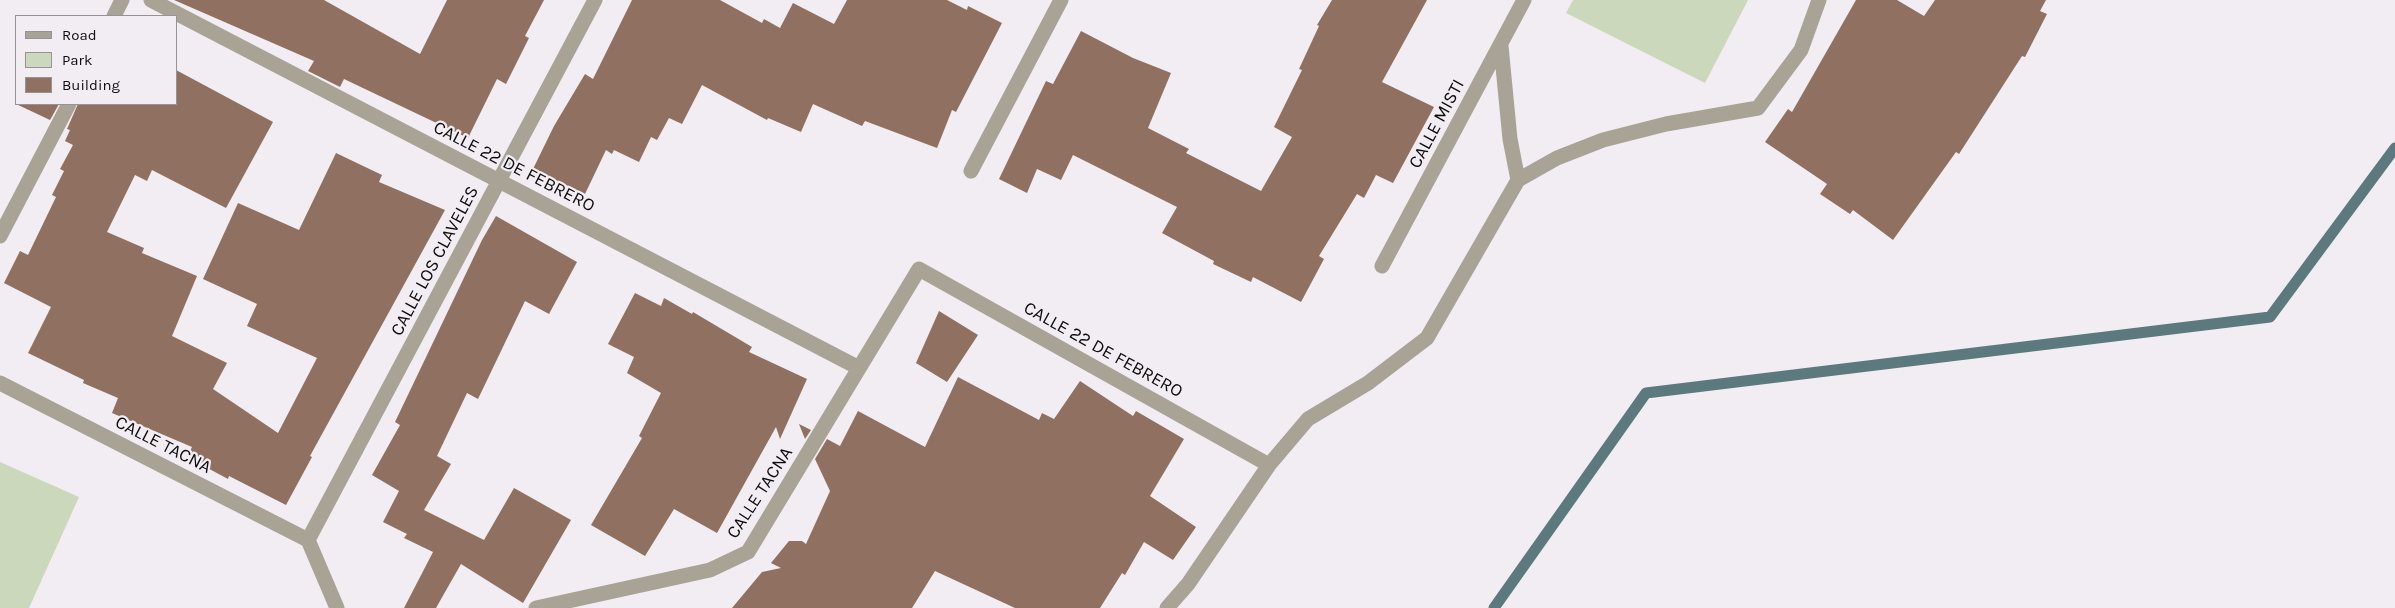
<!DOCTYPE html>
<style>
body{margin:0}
#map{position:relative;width:2395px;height:608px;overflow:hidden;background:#f1edf2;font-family:Karla,sans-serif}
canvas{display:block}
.legend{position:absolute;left:15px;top:15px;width:162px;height:90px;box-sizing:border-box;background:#f1edf2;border:1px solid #969397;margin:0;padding:6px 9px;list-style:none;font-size:15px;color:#0e0d0e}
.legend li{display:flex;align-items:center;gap:10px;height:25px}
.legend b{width:25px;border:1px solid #969397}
</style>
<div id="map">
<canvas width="2395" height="608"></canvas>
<ul class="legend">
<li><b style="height:6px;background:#a8a395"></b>Road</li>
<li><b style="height:14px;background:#cbd8bb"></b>Park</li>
<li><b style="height:14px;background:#8f7061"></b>Building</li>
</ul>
</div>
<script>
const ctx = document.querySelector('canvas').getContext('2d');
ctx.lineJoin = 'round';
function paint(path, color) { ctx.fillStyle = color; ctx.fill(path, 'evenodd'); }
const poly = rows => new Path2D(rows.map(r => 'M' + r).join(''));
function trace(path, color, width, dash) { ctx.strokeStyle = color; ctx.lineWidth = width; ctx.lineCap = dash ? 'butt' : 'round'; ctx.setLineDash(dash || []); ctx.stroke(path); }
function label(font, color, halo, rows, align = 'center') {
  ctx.font = font + ' Karla,sans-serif'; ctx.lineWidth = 4.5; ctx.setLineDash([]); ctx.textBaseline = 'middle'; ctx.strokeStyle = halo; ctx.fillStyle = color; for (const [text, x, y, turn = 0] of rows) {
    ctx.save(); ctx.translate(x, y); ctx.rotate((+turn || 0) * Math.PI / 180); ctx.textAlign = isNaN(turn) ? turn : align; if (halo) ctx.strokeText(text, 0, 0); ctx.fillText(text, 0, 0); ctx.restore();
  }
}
const green = poly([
 [1573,0,1748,0,1705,83,1566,13],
 [0,462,79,497,29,608,0,608]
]);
const stream = poly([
 [1494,608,1646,393,2270,317,2395,148]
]);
const building = poly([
 [174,0,324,0,420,54,447,0,544,0,525,36,529,38,506,84,497,79,468,138,344,79,340,87,308,71,314,61],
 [632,0,720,0,762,23,764,19,780,28,793,3,834,24,847,0,947,0,967,10,968,6,1002,23,956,112,952,110,937,148,865,121,862,126,813,104,801,132,768,118,767,120,702,85,682,124,669,118,657,140,651,137,639,162,614,150,612,154,606,150,585,194,533,169,554,126,585,74,593,79],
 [1332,0,1427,0,1382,82,1434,107,1393,183,1376,175,1364,198,1357,194,1319,256,1324,259,1301,302,1253,277,1251,282,1213,264,1214,261,1162,233,1177,207,1073,155,1061,180,1037,169,1027,193,999,179,1046,81,1053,84,1081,31,1133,58,1171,73,1148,128,1189,149,1186,153,1261,191,1292,137,1274,127,1302,70,1299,69,1319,26,1317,25],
 [1856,0,1897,0,1924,16,1935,0,2046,0,2040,11,2047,14,2025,57,2022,56,1959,154,1956,152,1893,240,1853,210,1850,214,1820,194,1827,184,1765,142,1788,109,1792,112],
 [176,70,273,122,226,208,152,170,147,181,135,175,107,232,144,248,142,253,197,276,172,336,227,363,213,389,278,433,317,358,247,326,257,304,203,279,238,203,299,230,336,153,382,175,379,182,445,210,310,456,312,457,286,505,229,476,228,479,187,457,192,447,112,413,118,398,83,383,84,380,28,353,51,307,4,283,20,251,28,255,56,197,52,195,64,171,60,169,73,145,65,141,70,130,67,129,78,104,176,104],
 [16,104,59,104,50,120],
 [496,216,577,262,549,314,525,301,478,399,467,393,437,456,451,464,424,510,484,540,514,488,571,520,523,603,461,564,436,608,404,608,433,552,404,538,407,534,383,522,399,491,372,475,400,425,395,422,482,240],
 [635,293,661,306,664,298,692,314,693,312,752,347,749,352,807,379,780,439,776,427,717,533,674,509,645,556,591,525,642,438,639,436,661,393,627,373,634,357,608,344],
 [939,311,978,335,947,382,916,363],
 [958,377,1039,420,1042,413,1054,419,1080,381,1133,416,1136,411,1184,439,1150,496,1196,527,1173,560,1144,542,1125,575,1122,573,1100,608,1015,608,935,571,912,608,732,608,762,572,781,568,771,563,789,541,802,541,806,544,830,491,815,459,827,439,840,446,858,411,925,447],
 [799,424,811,430,805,439]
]);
const street = poly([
 [151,0,859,368],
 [114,16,122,0],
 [1501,46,1510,139,1518,180,1557,158,1603,140,1666,124,1758,108,1801,50,1819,0],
 [971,171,1061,0],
 [0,236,69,104],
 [1382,266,1524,0],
 [0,383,308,540],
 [308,540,595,0],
 [308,540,337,608],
 [536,608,710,570,748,552,919,269,1269,465],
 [1167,608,1188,584,1269,465,1308,419,1368,383,1427,338,1518,180]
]);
const streetNames = [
 ["CALLE MISTI",1437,124,-62],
 ["CALLE 22 DE FEBRERO",514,167,27],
 ["CALLE LOS CLAVELES",435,261,-62],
 ["CALLE 22 DE FEBRERO",1103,350,29],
 ["CALLE TACNA",163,445,27],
 ["CALLE TACNA",760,493,-57]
];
paint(green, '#cbd8bb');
trace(stream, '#5c797d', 11);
paint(building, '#8f7061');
trace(street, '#a8a395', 15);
label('18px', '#0e0d0e', '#f1edf2', streetNames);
</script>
